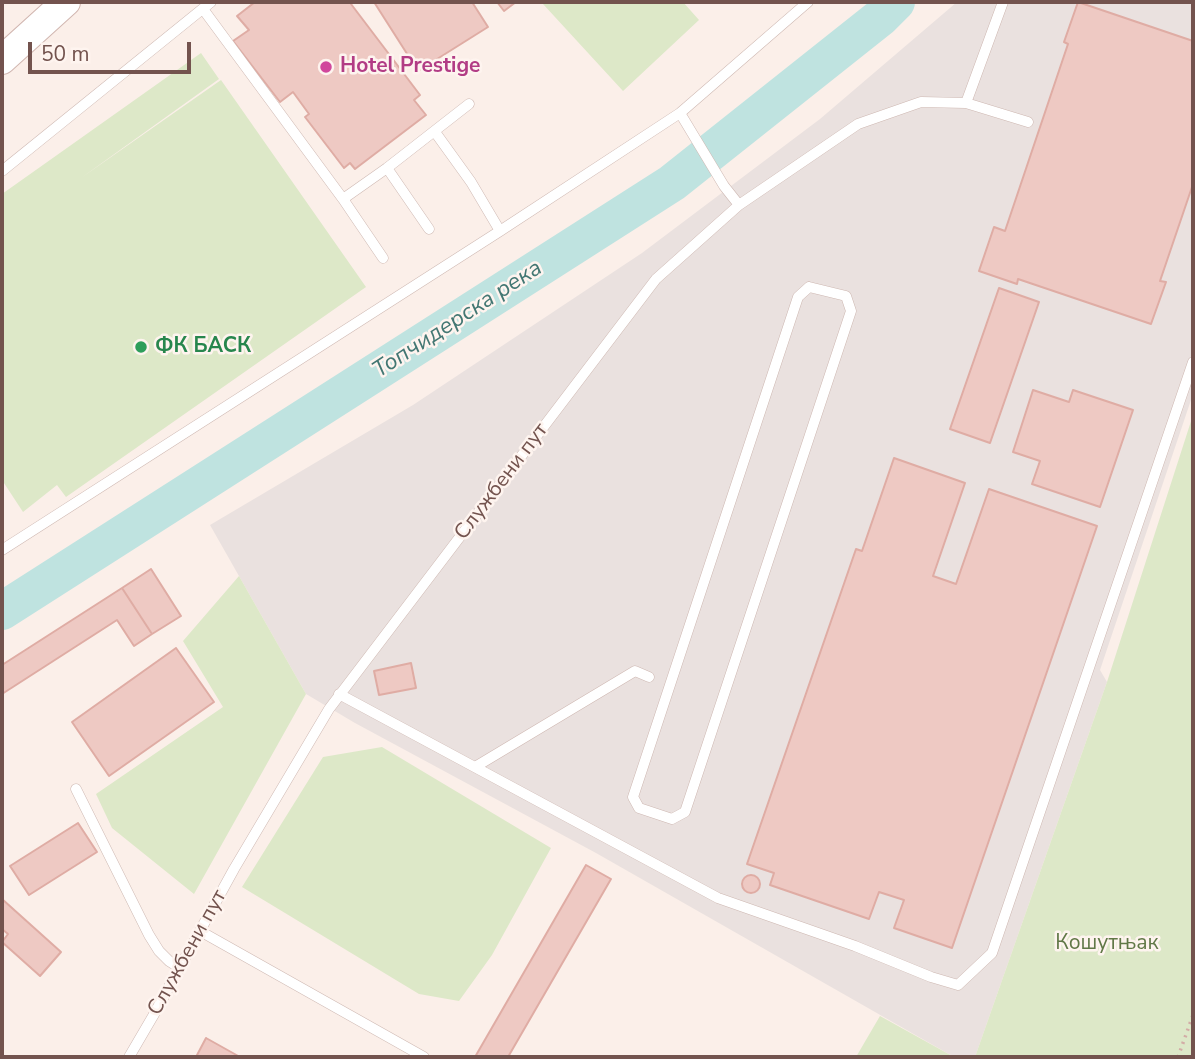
<!DOCTYPE html>
<meta charset="utf-8">
<style>
body{margin:0}
#map{position:relative;width:1195px;height:1059px;overflow:hidden;background:#fbefe9;font-family:"Nunito Sans",sans-serif}
canvas{display:block}
.frame{position:absolute;inset:0;border:4px solid #73534e;pointer-events:none}
.scale{position:absolute;left:28px;top:42px;width:163px;height:32px;box-sizing:border-box;border:4px solid #73534e;border-top:0;padding-left:9px;font-size:21px;line-height:24px;white-space:nowrap;color:#73534e;-webkit-text-stroke:5px #fef4ef;paint-order:stroke}
</style>
<div id="map">
<canvas width="1195" height="1059"></canvas>
<div class="frame"></div>
<div class="scale">50 m</div>
</div>
<script>
const ctx = document.querySelector('canvas').getContext('2d');
ctx.lineJoin = 'round';
function paint(path, color) { ctx.fillStyle = color; ctx.fill(path, 'evenodd'); }
const poly = rows => new Path2D(rows.map(r => 'M' + r).join(''));
function trace(path, color, width, dash) { ctx.strokeStyle = color; ctx.lineWidth = width; ctx.lineCap = dash ? 'butt' : 'round'; ctx.setLineDash(dash || []); ctx.stroke(path); }
function label(font, color, halo, rows, align = 'center') {
  ctx.font = font + ' "Nunito Sans",sans-serif'; ctx.lineWidth = 5; ctx.setLineDash([]); ctx.textBaseline = 'middle'; ctx.strokeStyle = halo; ctx.fillStyle = color; for (const [text, x, y, turn = 0] of rows) {
    ctx.save(); ctx.translate(x, y); ctx.rotate((+turn || 0) * Math.PI / 180); ctx.textAlign = isNaN(turn) ? turn : align; if (halo) ctx.strokeText(text, 0, 0); ctx.fillText(text, 0, 0); ctx.restore();
  }
}
const industrial = poly([
 [957,2,1193,2,1193,394,1100,670,1107,682,975,1057,954,1057,596,853,355,723,306,694,210,525,413,405,642,253,820,119]
]);
const green = poly([
 [545,2,683,2,699,20,623,91,543,4],
 [201,53,219,79,81,178,221,80,366,287,66,497,57,485,23,512,2,480,2,194],
 [1193,415,1193,1057,975,1057,1107,682],
 [239,576,306,694,194,894,112,828,96,794,223,707,183,641],
 [382,747,551,848,492,955,459,1001,419,994,242,887,323,757],
 [880,1016,954,1057,856,1057]
]);
const river = poly([
 [2,611,672,183,881,17,896,2]
]);
const building = poly([
 [255,2,354,2,351,4,420,95,414,100,426,115,355,169,350,163,344,168,305,117,309,114,293,92,280,102,233,41,249,30,237,16,255,2],
 [374,2,472,2,488,27,418,71,374,2],
 [497,2,516,2,504,11,497,2],
 [1078,2,1193,41,1193,184,1160,281,1166,282,1151,324,1018,279,1017,284,979,271,994,227,1005,231,1068,44,1064,42,1078,2],
 [999,288,1039,302,990,443,950,429,999,288],
 [1033,390,1069,402,1073,390,1133,410,1100,507,1032,484,1040,461,1013,452,1033,390],
 [894,458,965,483,933,576,956,584,989,489,1097,526,952,948,894,928,904,900,879,892,869,919,770,885,774,873,747,864,856,549,862,551,894,458],
 [151,569,181,616,152,634,122,588,151,569],
 [122,588,152,634,134,646,117,620,2,694,2,665,122,588],
 [176,648,214,702,109,776,72,722,176,648],
 [411,663,416,688,379,695,374,671,411,663],
 [78,823,97,852,29,895,10,866,78,823],
 [586,865,611,879,508,1057,475,1057,586,865],
 '742 884a9 9 0 1 1 18 0a9 9 0 1 1-18 0Z',
 [2,899,61,952,40,976,2,942,8,934,2,929,2,899],
 [206,1038,240,1057,196,1057,206,1038]
]);
const path = poly([
 [1178,1057,1193,1015]
]);
const lane = poly([
 [203,9,343,199,383,258],
 [966,103,1003,2],
 [680,113,724,186,739,205],
 [435,132,471,182,500,231],
 [387,168,429,229],
 [2,171,211,2],
 [343,199,387,168,469,104],
 [809,287,846,296,851,311,685,812,672,819,639,808,633,797,798,297,809,287],
 [2,550,500,231,680,113,808,2],
 [339,694,718,898,855,946,931,977,958,985,992,953,1193,362],
 [475,767,635,671,649,677],
 [76,789,149,935,159,951,169,961,180,968],
 [200,931,424,1057],
 [129,1057,153,1016,234,869,329,709,656,279,739,205,858,124,921,102,966,103,1028,122]
]);
const secondary = poly([
 [2,60,66,2]
]);
const markers = [
 [326,67,7,"#d1479c"],
 [141,347,7,"#2e9e5b"]
];
const hotelNames = [
 ["Hotel Prestige",340,67]
];
const leisureNames = [
 ["ФК БАСК",155,347]
];
const streetNames = [
 ["Службени пут",502,482,-53],
 ["Службени пут",188,953,-61]
];
const parkNames = [
 ["Кошутњак",1107,944]
];
const waterNames = [
 ["Топчидерска река",458,320,-33]
];
paint(industrial, '#eae1df');
paint(green, '#dde8c8');
trace(river, '#bfe3e0', 38);
paint(building, '#eec9c3');
trace(building, '#dfaca4', 2);
trace(lane, '#ceb8b2', 11);
trace(secondary, '#d1b6b0', 30);
trace(path, '#d3aca6', 3.5, [2, 5]);
trace(lane, '#fff', 10);
trace(secondary, '#fff', 28);
for (const [x, y, r, color] of markers) { const dot = new Path2D(); dot.arc(x, y, r, 0, 2 * Math.PI); ctx.fillStyle = color; ctx.fill(dot); trace(dot, '#fef4ef', 2.5); }
label('bold 21px', '#b23c85', '#fef4ef', hotelNames, 'left');
label('bold 21px', '#27864d', '#fef4ef', leisureNames, 'left');
label('21px', '#73534e', '#fef4ef', streetNames);
label('21px', '#617847', '#fef4ef', parkNames);
label('italic 23px', '#437773', '#fef4ef', waterNames);
</script>
